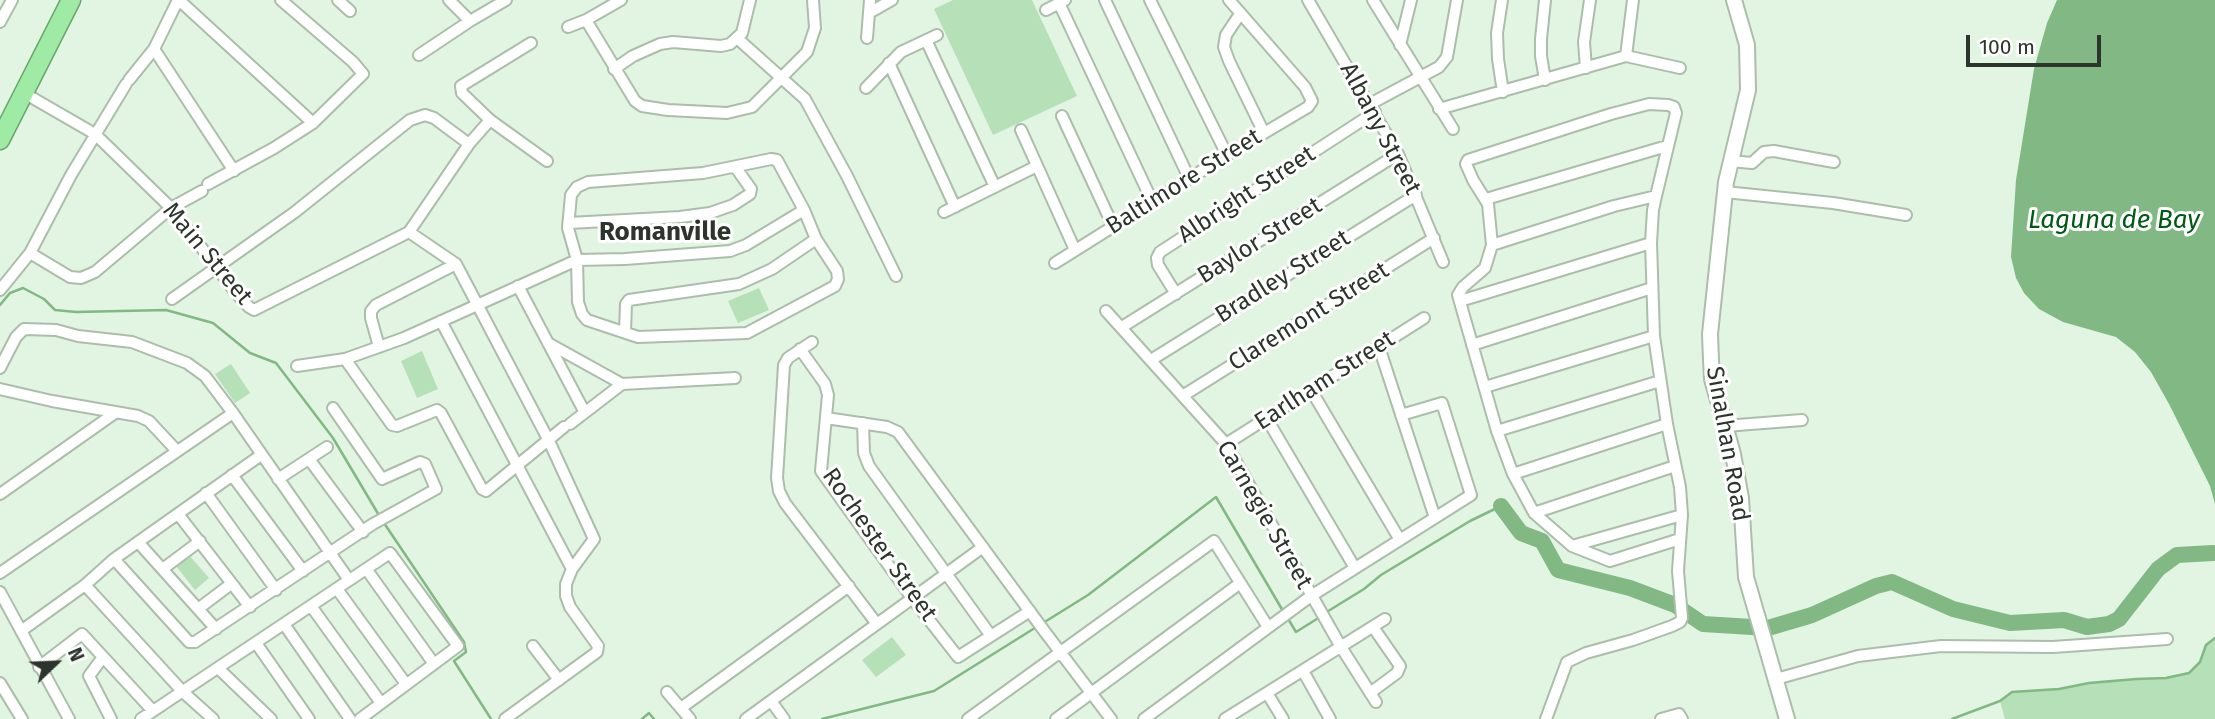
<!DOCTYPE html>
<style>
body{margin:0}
#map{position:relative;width:2215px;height:719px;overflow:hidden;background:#e2f4e2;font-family:"Fira Sans",sans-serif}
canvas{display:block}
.north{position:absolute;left:21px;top:628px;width:70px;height:70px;-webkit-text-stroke:5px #fff;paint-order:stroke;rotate:67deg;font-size:19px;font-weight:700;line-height:28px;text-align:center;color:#2d342d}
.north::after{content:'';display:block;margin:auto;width:24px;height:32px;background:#2d342d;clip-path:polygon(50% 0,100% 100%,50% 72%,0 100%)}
.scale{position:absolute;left:1966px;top:35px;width:135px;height:32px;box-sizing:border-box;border:4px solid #2d342d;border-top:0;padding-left:9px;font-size:21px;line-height:24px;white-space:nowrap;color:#2d342d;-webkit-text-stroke:5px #fff;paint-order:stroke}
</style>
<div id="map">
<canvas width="2215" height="719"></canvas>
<div class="north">N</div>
<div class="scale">100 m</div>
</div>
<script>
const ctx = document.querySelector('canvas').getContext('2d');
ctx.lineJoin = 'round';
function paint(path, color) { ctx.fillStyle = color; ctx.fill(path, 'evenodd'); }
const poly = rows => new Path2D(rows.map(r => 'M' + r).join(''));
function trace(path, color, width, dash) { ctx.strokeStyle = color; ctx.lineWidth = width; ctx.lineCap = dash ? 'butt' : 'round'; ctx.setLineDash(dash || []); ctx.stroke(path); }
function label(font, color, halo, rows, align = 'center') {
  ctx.font = font + ' "Fira Sans",sans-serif'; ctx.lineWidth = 6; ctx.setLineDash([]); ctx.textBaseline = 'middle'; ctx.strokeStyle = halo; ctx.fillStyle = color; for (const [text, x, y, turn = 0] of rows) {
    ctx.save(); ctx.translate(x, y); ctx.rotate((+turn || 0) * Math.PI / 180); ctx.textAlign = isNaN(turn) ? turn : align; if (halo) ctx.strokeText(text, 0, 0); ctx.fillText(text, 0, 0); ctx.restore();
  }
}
const green = poly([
 [953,0,1032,0,1077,96,993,135,934,9],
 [759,288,769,310,738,323,728,301],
 [422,351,438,389,417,398,401,361],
 [231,364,250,393,235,403,215,374],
 [189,555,209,578,195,590,176,566],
 [892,637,906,655,876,677,862,660],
 [2215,638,2215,719,2005,719,2000,701,2012,692,2059,689,2089,683,2136,679,2166,678,2189,673,2200,662,2206,645]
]);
const water = poly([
 [2057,0,2215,0,2215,504,2210,486,2169,404,2151,372,2135,352,2116,337,2063,322,2039,309,2024,293,2016,278,2011,257,2016,180,2034,69,2047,23]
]);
const stream = poly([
 [0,305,10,293,23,288,44,299,55,310,76,312,166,310,213,323,250,353,276,363,333,438,380,517],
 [384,523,464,642,466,652,454,661,491,719],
 [1325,613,1364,589,1381,575,1470,521,1501,506],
 [1287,617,1296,632,1320,617],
 [1043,623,1088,595,1216,497,1283,611],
 [642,719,649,713,654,719],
 [822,719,934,691,1038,626],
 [1952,719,2000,701,2012,692,2059,689,2089,683,2136,679,2166,678,2189,673,2200,662,2206,645,2215,638]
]);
const river = poly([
 [1501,506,1521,533,1542,541,1558,570,1630,588,1675,605,1703,624,1768,628,1812,615,1876,586,1892,582,1953,609,2010,623,2064,620,2087,627,2109,624,2119,619,2158,569,2177,555,2213,553]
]);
const minor = poly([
 [179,0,313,123],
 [338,0,350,11],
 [449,0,470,21],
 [1105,0,1189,178],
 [1150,0,1227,155],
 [1308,0,1398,154,1443,262],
 [1373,0,1453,129],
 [1502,0,1497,33,1498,59,1503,92],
 [1059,3,1152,201],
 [1046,10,1065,0],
 [869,13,892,0],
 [1240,14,1226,35,1224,47,1229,61,1264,133],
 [586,20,635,101,642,106,668,110,727,113,752,107,807,52,815,28,813,0],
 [0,22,12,0],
 [568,27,586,20,621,0],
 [867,38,870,0],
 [738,39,805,99,847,176,896,276],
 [926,40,995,187],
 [1400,45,1411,0],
 [154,49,234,171],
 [419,55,470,21,506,0],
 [1626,56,1680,68],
 [889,63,955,207],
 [1586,68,1584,42,1590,0],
 [614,69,633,56,660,44,673,42,721,46,730,44,742,33,750,0],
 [129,80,154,49,178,0],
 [1545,80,1541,56,1541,39,1545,0],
 [866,88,901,52,937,35],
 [24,93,95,134,171,208,237,294,249,307,254,310,409,232,469,144,490,120,462,93,461,86,531,43],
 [1370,104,1439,67,1447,57,1457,0],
 [1439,109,1626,56,1633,0],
 [1062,116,1113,226],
 [490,120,547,161],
 [1021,130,1075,250],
 [771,159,777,160,804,210,816,239,837,271,838,279,835,286,747,333,638,337,587,320,582,314,578,302,577,260,568,228,571,195,577,187,588,182,703,173,771,159],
 [1730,161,1752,163,1764,152,1774,151,1834,162],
 [208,184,274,148,313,123,363,74,353,62,281,0],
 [1725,192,1833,203,1906,215],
 [1486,199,1667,146],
 [944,212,1037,166],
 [569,223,680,217,710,213,733,205,750,194,751,189,736,168],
 [409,232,456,264,549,441,594,539,572,569,566,584,566,596,570,607,598,646,597,652,505,719],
 [1492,245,1614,206,1656,196,1676,113,1674,107,1668,105,1649,104,1611,114,1468,160,1466,164,1473,180,1488,204,1492,245,1485,268,1463,287,1458,295,1497,431,1513,474,1534,513,1572,546,1610,561,1680,539],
 [30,253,70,277,81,278,95,272,171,208,202,191],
 [1055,263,1227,155,1308,107,1312,101,1305,87,1229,0],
 [518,286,584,411],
 [0,290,30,253,71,175,126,84],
 [1176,294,1158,265,1157,258,1160,252,1375,112],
 [172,299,295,212,410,120,425,115,434,118,469,144],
 [1460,301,1651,243],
 [1106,311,1226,444,1341,647,1376,702],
 [441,321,572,569],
 [1122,327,1398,154],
 [625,332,626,304,629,300,739,284,772,269,816,239],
 [812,342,788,358,784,365,777,478,779,491,785,503,877,624],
 [548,343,622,384],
 [1472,345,1652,288],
 [379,347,371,318,371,311,376,305,456,264],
 [1379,347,1435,518],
 [800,349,825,384,828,395,821,471,912,598,958,657,1030,611],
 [345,359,392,425,397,426,437,410,441,413,482,489,486,491,564,427],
 [1151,360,1416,195],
 [297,366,345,359,404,338,577,260,625,259,730,251,746,245,804,210],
 [0,368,16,337,24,329,56,330,78,336,132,342,187,363,205,376,233,413,349,580],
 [1485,387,1654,336],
 [0,389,52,401,138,416,149,421,177,451],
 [1311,390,1400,540],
 [1184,395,1434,238],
 [826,418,887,427,898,432,1045,632,1111,719],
 [1267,419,1355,568],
 [863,423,864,453,869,466,991,636],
 [570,424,622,384,735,378],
 [1725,426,1802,420],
 [1497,431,1660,381],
 [1226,444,1424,318],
 [309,459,363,532],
 [1513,474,1667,424],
 [232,475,303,571],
 [278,479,327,447],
 [206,493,276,590],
 [0,494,115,413],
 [1534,513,1675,466],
 [178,514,250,607],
 [138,542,216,629],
 [1572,546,1682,515],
 [114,559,189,642,195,642,373,524,436,489,425,464,420,462,382,479,333,408],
 [164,568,200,541],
 [367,570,434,664],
 [0,573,233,413],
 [85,585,183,692,213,719],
 [337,589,406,684],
 [0,592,69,719],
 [311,606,381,703],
 [198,609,231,584],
 [284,624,350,719],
 [21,631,85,585,114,559,261,455],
 [256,643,309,719],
 [533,646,559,680],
 [103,657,89,676,111,719],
 [39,667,82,634,153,711],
 [219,669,271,719],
 [1303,671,1330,719],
 [1776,679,1858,656,1941,646,2053,647,2167,639],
 [0,683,22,719],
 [667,692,690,719],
 [1267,693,1283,719],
 [1370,693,1397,673,1400,666,1373,627],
 [771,701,784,719],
 [681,708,849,586],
 [141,719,390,553,458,646,360,719],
 [746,719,983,547],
 [968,719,1214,541,1268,627],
 [1056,719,1239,584],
 [1144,719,1311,596,1471,495,1442,403,1401,415],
 [1225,719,1385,619],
 [1546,719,1567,662,1586,653,1633,640,1672,626,1680,622,1682,618,1678,571,1682,515,1680,487,1667,424,1654,336,1651,243,1653,210,1656,196],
 [1661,719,1679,714,1682,719]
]);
const tertiary = poly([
 [1734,0,1747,45,1748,90,1726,182,1710,334,1711,360,1712,379,1733,454,1741,498,1746,577,1787,719]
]);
const trunk = poly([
 [0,140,71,0]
]);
const streetNames = [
 ["Albany Street",1380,129,62],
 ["Baltimore Street",1184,182,-32],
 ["Albright Street",1247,195,-33],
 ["Baylor Street",1260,241,-32],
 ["Main Street",207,254,50],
 ["Bradley Street",1283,277,-32],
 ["Claremont Street",1309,317,-32],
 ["Earlham Street",1325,381,-33],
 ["Sinalhan Road",1727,444,80],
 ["Carnegie Street",1264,515,60],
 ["Rochester Street",879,545,55]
];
const waterNames = [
 ["Laguna de Bay",2114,221]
];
const neighbourhoodNames = [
 ["Romanville",665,233]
];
paint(green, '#b6e0b7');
paint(water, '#81b883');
trace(stream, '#81b883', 2.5);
trace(river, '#81b883', 16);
trace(minor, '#acbdac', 14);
trace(tertiary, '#acbdac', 18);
trace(trunk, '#68a66b', 21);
trace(minor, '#fff', 10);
trace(tertiary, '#fff', 14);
trace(trunk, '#9feaa4', 18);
label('24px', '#2d342d', '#fff', streetNames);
label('italic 26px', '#015916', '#fff', waterNames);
label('bold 26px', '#2d342d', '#fff', neighbourhoodNames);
</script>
